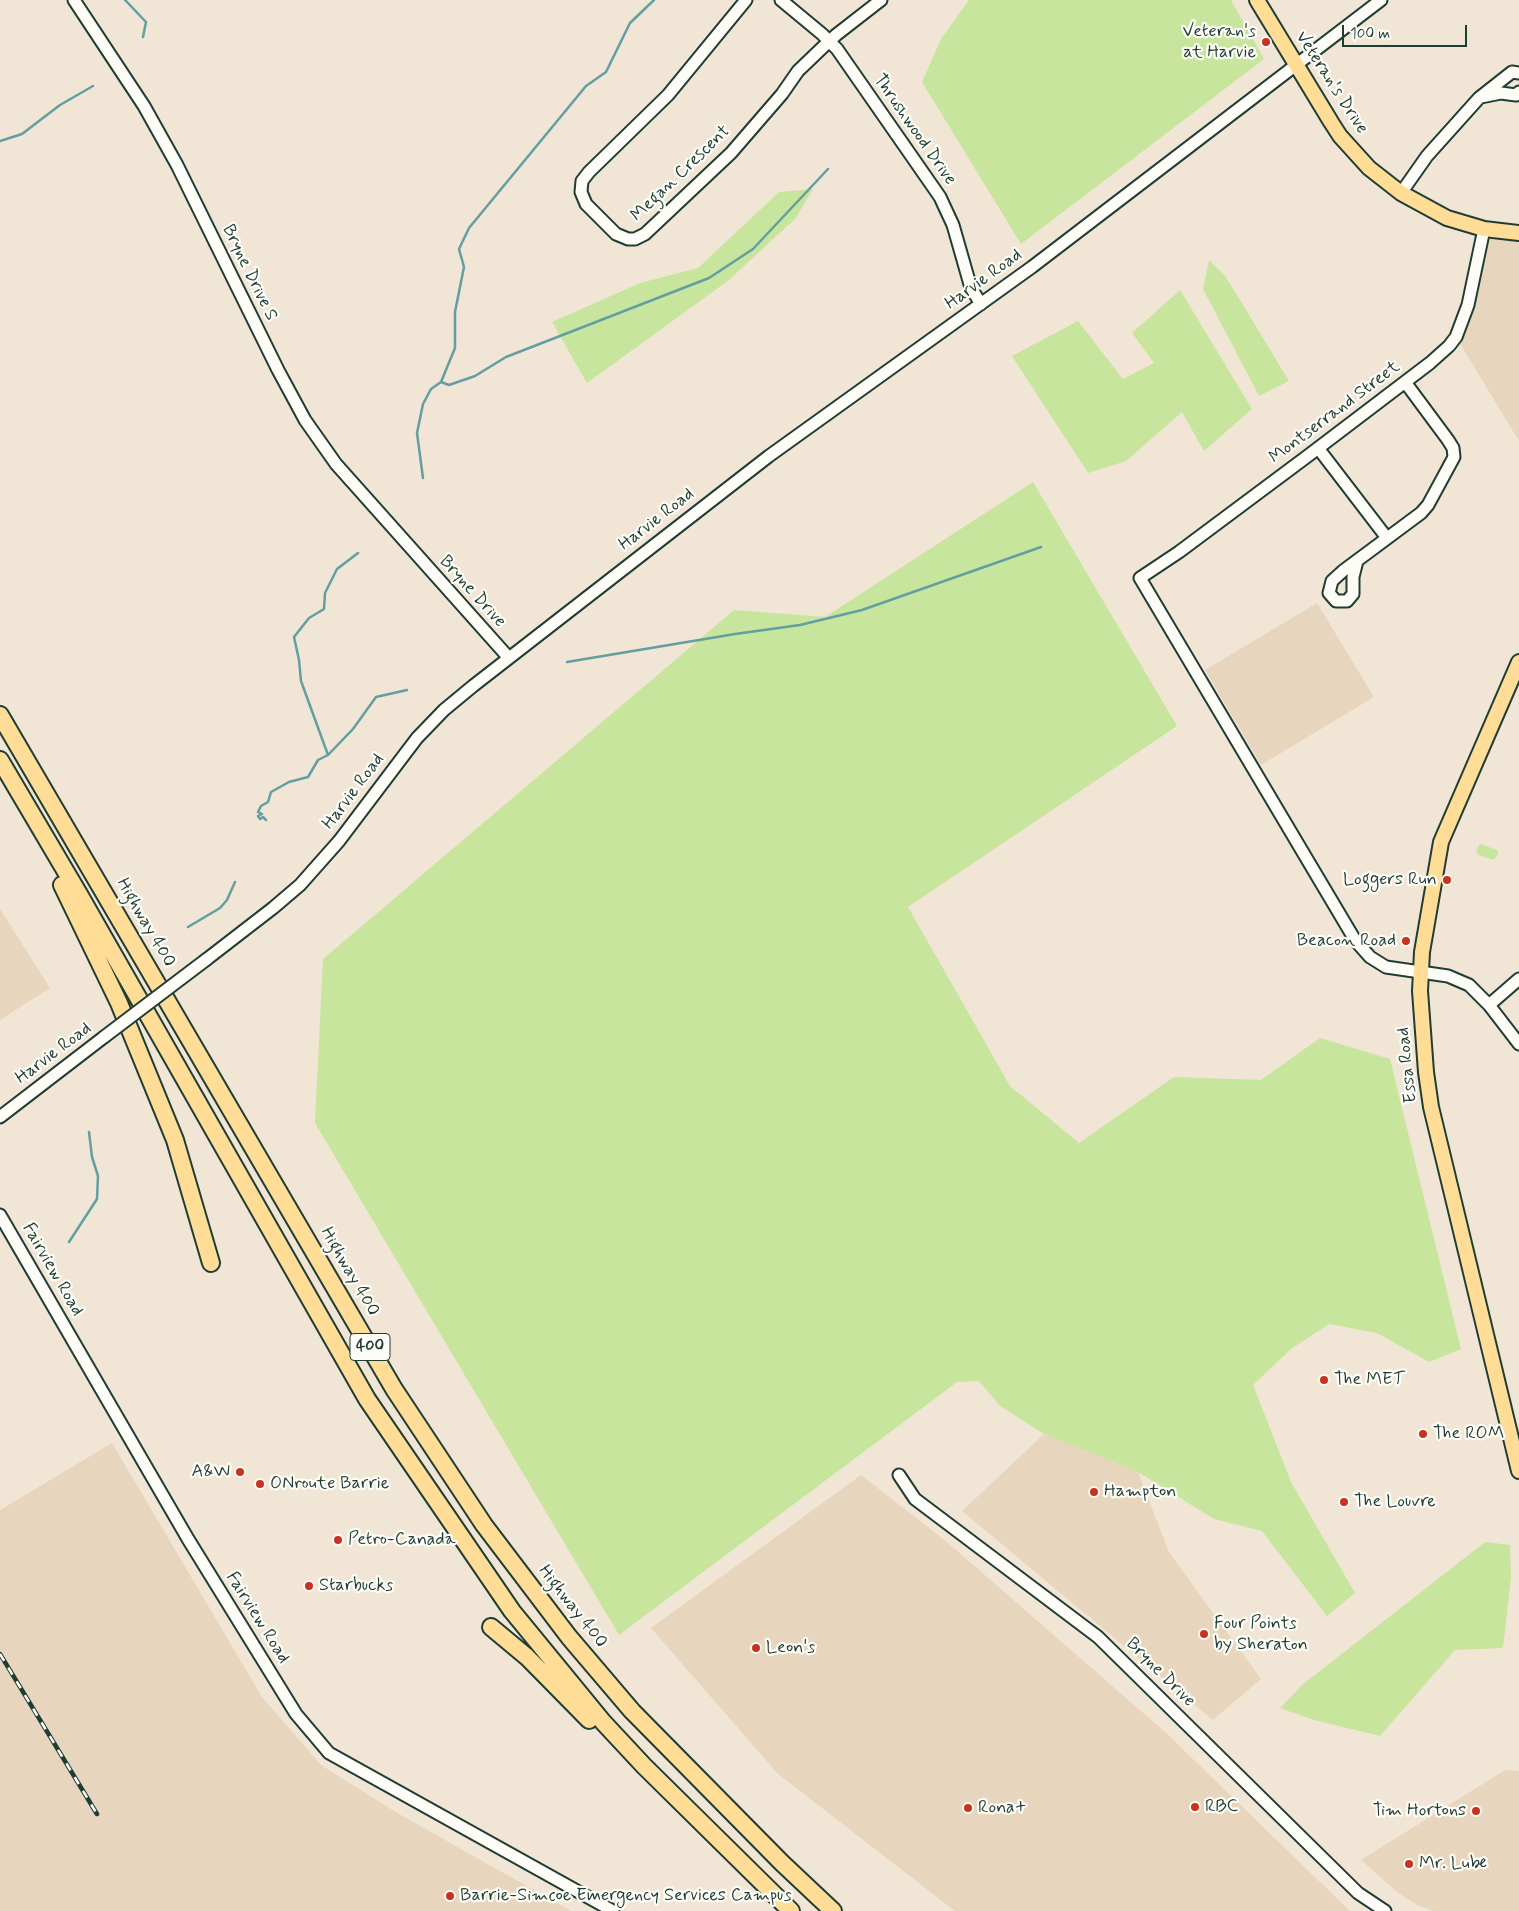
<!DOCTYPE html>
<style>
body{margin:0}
#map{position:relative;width:1519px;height:1911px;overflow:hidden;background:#f1e5d5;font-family:Mynerve,sans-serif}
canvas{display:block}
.scale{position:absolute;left:1342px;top:25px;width:125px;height:22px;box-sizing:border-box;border:2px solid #1f3d34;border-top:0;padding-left:6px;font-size:15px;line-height:18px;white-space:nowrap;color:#1f3d34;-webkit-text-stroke:4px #fdfcf7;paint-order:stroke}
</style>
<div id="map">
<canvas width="1519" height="1911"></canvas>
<div class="scale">100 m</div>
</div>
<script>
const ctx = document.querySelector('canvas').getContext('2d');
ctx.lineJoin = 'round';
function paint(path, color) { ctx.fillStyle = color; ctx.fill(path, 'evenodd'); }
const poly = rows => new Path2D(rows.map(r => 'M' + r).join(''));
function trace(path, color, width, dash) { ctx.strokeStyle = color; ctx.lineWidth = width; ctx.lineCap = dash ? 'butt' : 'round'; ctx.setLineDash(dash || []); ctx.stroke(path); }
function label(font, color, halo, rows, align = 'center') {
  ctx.font = font + ' Mynerve,sans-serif'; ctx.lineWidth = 4.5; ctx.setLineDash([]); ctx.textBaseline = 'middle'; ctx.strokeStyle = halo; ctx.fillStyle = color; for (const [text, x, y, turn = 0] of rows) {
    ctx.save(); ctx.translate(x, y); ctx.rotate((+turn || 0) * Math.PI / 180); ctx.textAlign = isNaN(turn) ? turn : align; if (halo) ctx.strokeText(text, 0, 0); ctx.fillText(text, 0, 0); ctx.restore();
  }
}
const built = poly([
 [1484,229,1519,233,1519,441,1456,337],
 [1317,603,1374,697,1261,765,1205,670],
 [0,909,50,988,0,1020],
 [1044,1434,1138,1472,1169,1552,1261,1679,1213,1720,962,1511],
 [112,1443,262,1697,321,1765,399,1814,571,1911,0,1911,0,1510],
 [861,1475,947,1542,1165,1732,1350,1911,955,1911,778,1774,651,1628],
 [1505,1770,1519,1771,1519,1911,1434,1911,1419,1906,1397,1892,1361,1860]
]);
const green = poly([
 [969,0,1231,0,1264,59,1021,244,922,82,941,39],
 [813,189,796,218,729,280,587,383,552,322,640,283,698,268,779,192],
 [1209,260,1226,277,1289,381,1259,396,1203,289],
 [1180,290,1252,409,1204,451,1182,412,1126,461,1088,473,1012,356,1078,321,1123,379,1154,363,1132,333],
 [1033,482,1177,726,908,907,1010,1086,1079,1143,1174,1077,1261,1080,1320,1038,1390,1059,1461,1349,1429,1362,1377,1333,1329,1324,1291,1349,1253,1385,1291,1482,1355,1593,1327,1616,1262,1531,1214,1519,1138,1472,1044,1434,1000,1406,979,1381,957,1382,619,1635,315,1123,323,959,734,610,825,617],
 [1480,844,1497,850,1498,854,1494,860,1478,855,1476,851],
 [1485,1542,1510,1545,1511,1577,1503,1648,1455,1650,1380,1736,1314,1720,1280,1708,1302,1685]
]);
const stream = poly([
 [125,0,146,22,143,37],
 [0,141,22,134,60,105,93,86],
 [441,382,449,385,475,376,506,357,709,278,753,249,828,169],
 [423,478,417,433,423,404,431,389,441,382,455,348,455,312,464,267,459,249,469,228,586,86,606,72,630,23,654,0],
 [567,662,735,634,800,625,862,610,1041,547],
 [328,755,301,681,299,660,294,637,309,618,324,609,325,593,337,569,358,553],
 [266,820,263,817,260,819,258,816,262,814,258,812,261,806,268,802,271,792,289,782,308,777,318,760,328,755,353,729,376,697,407,690],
 [188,927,220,908,227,900,235,882],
 [69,1242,97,1199,98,1176,92,1157,89,1132]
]);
const minor = poly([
 [74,0,144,106,177,165,278,370,305,420,336,464,509,658],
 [746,0,668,95,589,172,582,181,581,192,586,204,616,234,628,239,635,239,645,234,731,153,782,94,798,71,822,48,836,35,881,0],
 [781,0,822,34,837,49,940,197,953,225,971,288,981,304],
 [1481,97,1501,93,1516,95,1519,92],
 [1401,193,1427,156,1479,98,1512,72,1519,73],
 [1484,229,1468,305,1456,337,1449,346,1430,363,1309,455,1179,552,1140,578,1355,940,1370,957,1386,967,1448,976,1469,985,1489,1005,1519,1044],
 [1318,448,1387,538],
 [1357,561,1353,577,1353,594,1347,601,1336,601,1329,593,1332,581,1343,571,1421,513,1428,505,1454,457,1453,448,1448,440,1405,382],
 [207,959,273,908,300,885,339,841,417,738,444,710,473,686,769,456,1032,267,1381,0],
 [1489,1005,1519,979],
 [0,1117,104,1037],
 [0,1215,188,1539,296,1714,329,1753,613,1911],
 [899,1475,915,1499,1098,1637,1358,1893,1385,1911]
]);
const major = poly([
 [1257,0,1331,122,1340,136,1369,168,1401,193,1447,218,1484,229,1519,233],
 [1519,662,1441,842,1422,952,1420,991,1426,1072,1431,1107,1519,1471]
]);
const highway = poly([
 [0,715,394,1389,484,1525,569,1637,632,1711,782,1863,833,1911],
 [0,760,79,894,367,1399,512,1611,603,1722,644,1766,791,1911],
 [62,885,119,1003,175,1140,211,1263],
 [491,1627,527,1657,589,1720]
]);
const rail = poly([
 [0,1654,97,1814]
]);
const minorBridge = poly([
 [104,1037,207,959]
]);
const markers = [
 [1266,42,5,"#c8321e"],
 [1447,880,5,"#c8321e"],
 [1406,941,5,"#c8321e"],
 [1324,1380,5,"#c8321e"],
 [1423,1434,5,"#c8321e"],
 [240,1472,5,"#c8321e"],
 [260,1484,5,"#c8321e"],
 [1094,1492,5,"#c8321e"],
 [1344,1502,5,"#c8321e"],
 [338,1540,5,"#c8321e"],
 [309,1586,5,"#c8321e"],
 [1204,1634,5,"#c8321e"],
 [756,1648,5,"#c8321e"],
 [1195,1807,5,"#c8321e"],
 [968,1808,5,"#c8321e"],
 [1476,1811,5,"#c8321e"],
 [1409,1864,5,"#c8321e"],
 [450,1896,5,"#c8321e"]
];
const shields = [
 [370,1347,40]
];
const shieldNames = [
 ["400",370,1347]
];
const poiNames = [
 ["Veteran's",1256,32,"right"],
 ["at Harvie",1256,53,"right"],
 ["Loggers Run",1437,880,"right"],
 ["Beacon Road",1396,941,"right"],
 ["The MET",1334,1380],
 ["The ROM",1433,1434],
 ["A&W",230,1472,"right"],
 ["ONroute Barrie",270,1484],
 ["Hampton",1104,1492],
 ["The Louvre",1354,1502],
 ["Petro-Canada",348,1540],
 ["Starbucks",319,1586],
 ["Four Points",1214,1624],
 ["by Sheraton",1214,1645],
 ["Leon's",766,1648],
 ["RBC",1205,1807],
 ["Rona+",978,1808],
 ["Tim Hortons",1466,1811,"right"],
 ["Mr. Lube",1419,1864],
 ["Barrie-Simcoe Emergency Services Campus",460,1896]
];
const streetNames = [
 ["Veteran's Drive",1331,83,57],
 ["Thrushwood Drive",914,130,55],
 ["Megan Crescent",681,174,-44],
 ["Bryne Drive S",249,273,64],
 ["Harvie Road",984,280,-36],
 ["Montserrand Street",1335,413,-37],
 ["Harvie Road",657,520,-38],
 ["Bryne Drive",472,592,48],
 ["Harvie Road",354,792,-53],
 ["Highway 400",145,923,60],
 ["Harvie Road",54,1054,-37],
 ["Essa Road",1408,1065,-96],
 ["Fairview Road",52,1270,60],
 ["Highway 400",349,1272,60],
 ["Highway 400",572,1607,52],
 ["Fairview Road",257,1618,58],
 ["Bryne Drive",1160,1673,45]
];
paint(built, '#e8d5bd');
paint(green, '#c8e59d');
trace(stream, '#639fa2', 2.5);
trace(minor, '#1f3d34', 15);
trace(major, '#1f3d34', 18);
trace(highway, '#1f3d34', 20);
trace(minor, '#fdfcf7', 11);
trace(major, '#ffdd96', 14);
trace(highway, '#ffdd96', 16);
trace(rail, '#1f3d34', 4.5);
trace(rail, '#fdfcf7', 2.5, [8]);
trace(minorBridge, '#1f3d34', 15, []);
trace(minorBridge, '#fdfcf7', 11);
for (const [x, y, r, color] of markers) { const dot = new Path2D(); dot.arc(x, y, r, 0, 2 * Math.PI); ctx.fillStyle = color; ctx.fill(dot); trace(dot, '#fdfcf7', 2); }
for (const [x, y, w] of shields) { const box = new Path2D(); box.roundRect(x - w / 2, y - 13.5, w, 27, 4); ctx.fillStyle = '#fdfcf7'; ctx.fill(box); trace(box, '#1f3d34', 1); }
label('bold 16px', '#1f3d34', null, shieldNames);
label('18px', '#1f3d34', '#fdfcf7', poiNames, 'left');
label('18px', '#1f3d34', '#fdfcf7', streetNames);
</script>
